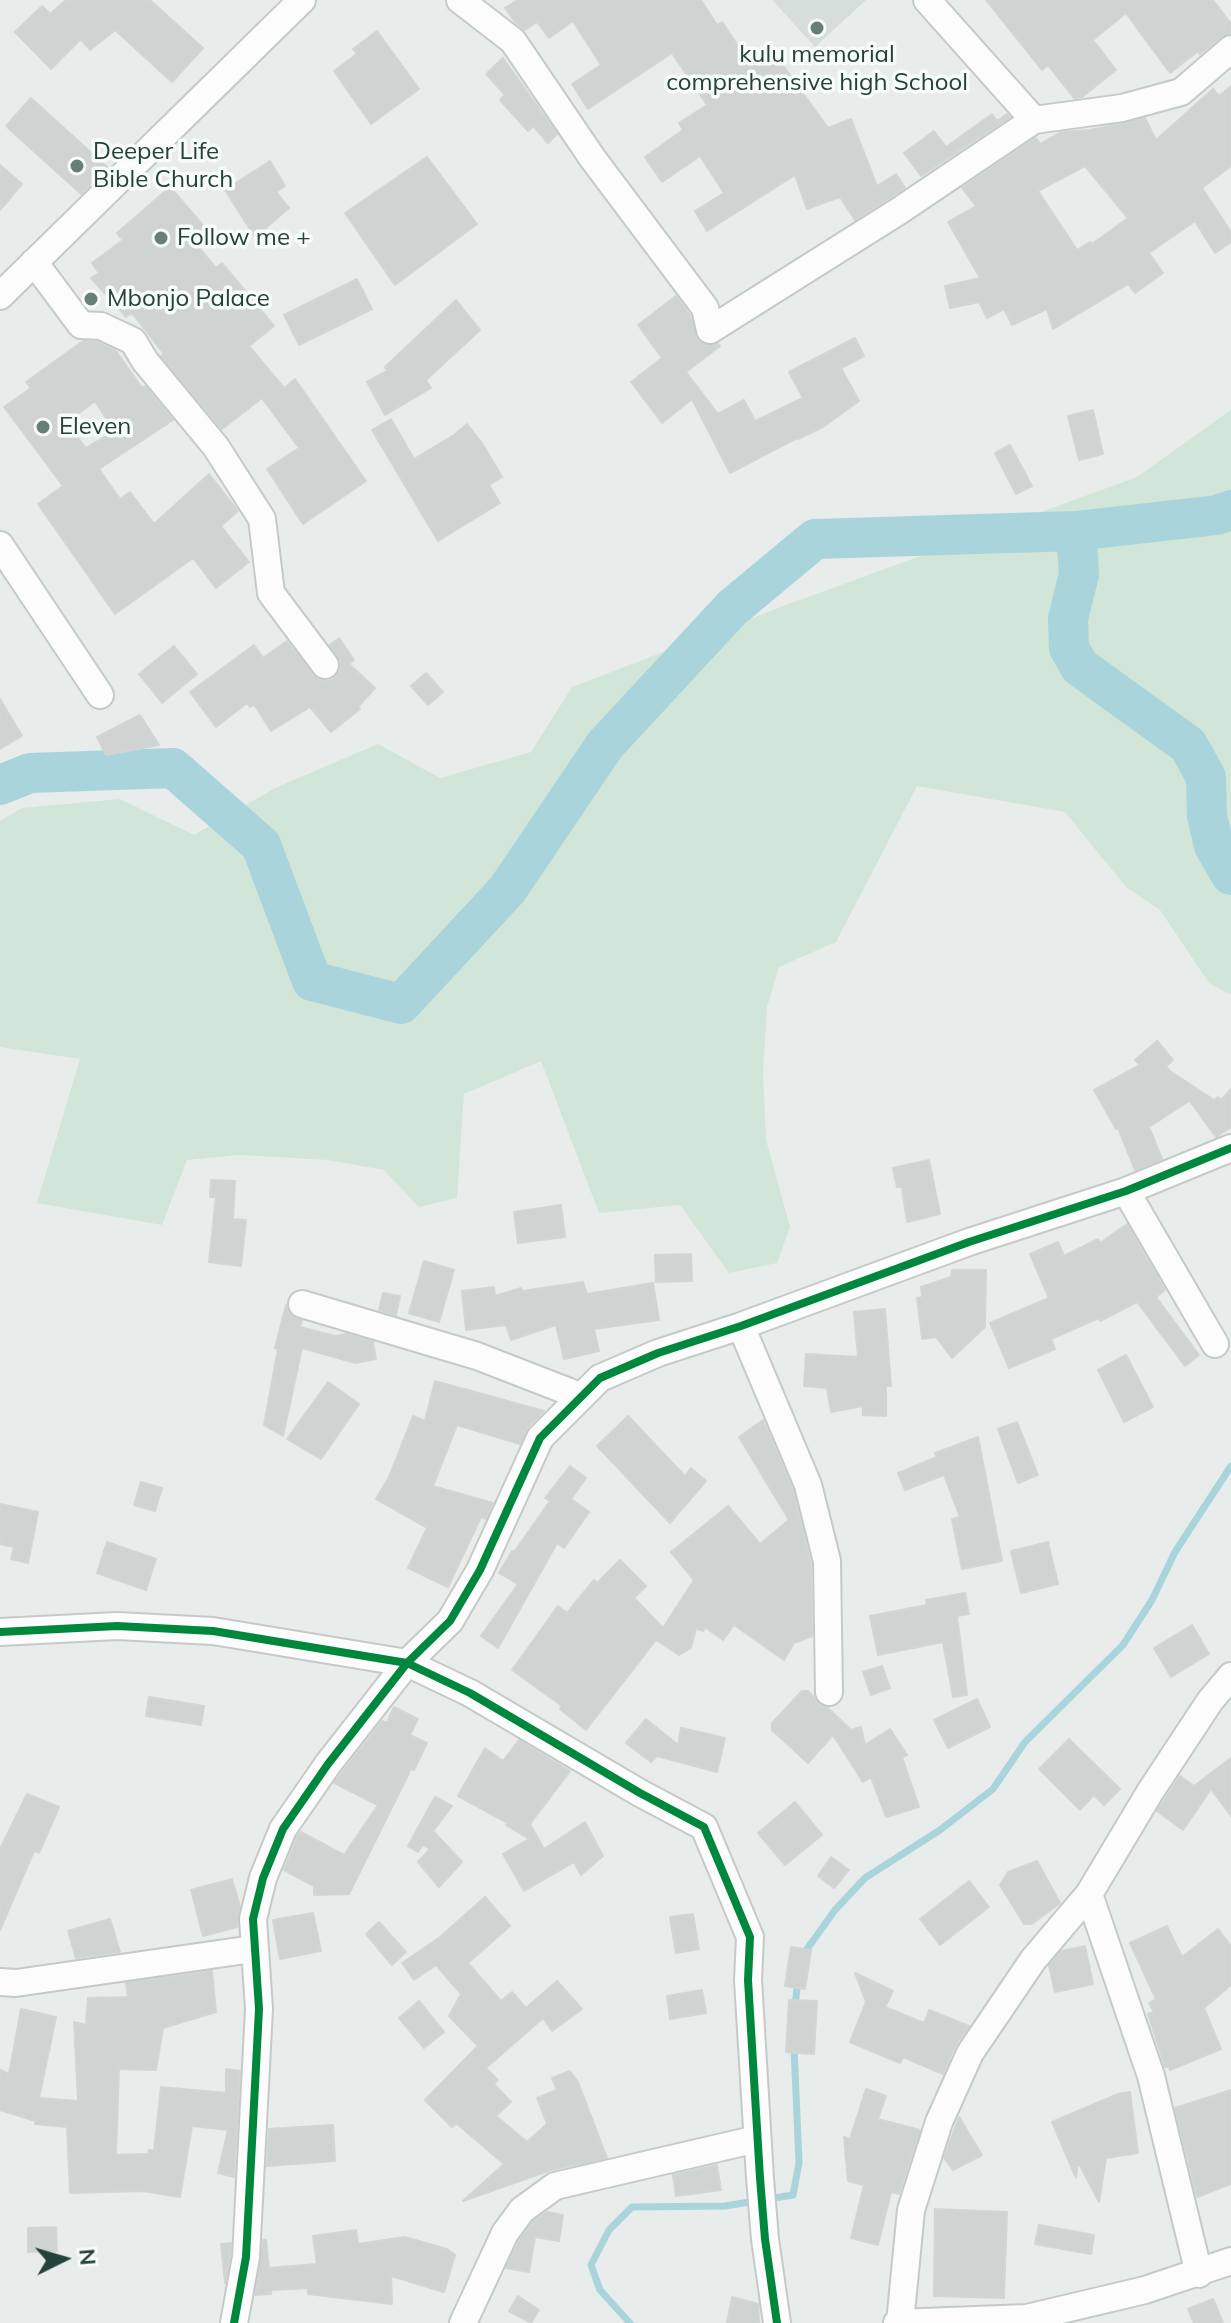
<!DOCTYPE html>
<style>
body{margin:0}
#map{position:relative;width:1231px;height:2323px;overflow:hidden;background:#e8edeb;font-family:Mulish,sans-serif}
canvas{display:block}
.north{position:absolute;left:24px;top:2219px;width:80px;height:80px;-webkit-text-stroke:6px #f7fbf9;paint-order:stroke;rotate:85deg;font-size:22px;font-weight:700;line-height:32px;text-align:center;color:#24423a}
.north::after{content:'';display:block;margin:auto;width:28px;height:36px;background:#24423a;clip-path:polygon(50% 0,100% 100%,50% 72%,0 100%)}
</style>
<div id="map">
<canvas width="1231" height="2323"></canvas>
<div class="north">N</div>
</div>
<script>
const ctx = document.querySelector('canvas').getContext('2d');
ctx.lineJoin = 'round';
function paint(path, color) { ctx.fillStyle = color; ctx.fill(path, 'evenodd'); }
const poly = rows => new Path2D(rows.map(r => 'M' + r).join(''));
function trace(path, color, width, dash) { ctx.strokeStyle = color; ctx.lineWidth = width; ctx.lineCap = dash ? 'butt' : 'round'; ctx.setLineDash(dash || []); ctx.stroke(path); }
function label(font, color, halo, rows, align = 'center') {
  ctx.font = font + ' Mulish,sans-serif'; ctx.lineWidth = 7; ctx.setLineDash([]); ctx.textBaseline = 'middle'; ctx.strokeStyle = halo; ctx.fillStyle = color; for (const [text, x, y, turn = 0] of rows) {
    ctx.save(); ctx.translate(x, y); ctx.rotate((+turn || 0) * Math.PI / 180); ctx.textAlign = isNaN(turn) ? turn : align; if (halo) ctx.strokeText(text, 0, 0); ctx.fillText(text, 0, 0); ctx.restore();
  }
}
const built = poly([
 [772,0,866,0,815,47]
]);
const green = poly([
 [1231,410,1231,995,1209,983,1160,910,1126,887,1065,812,917,786,836,942,779,967,767,1007,763,1073,766,1140,790,1227,777,1263,729,1273,680,1205,599,1213,541,1061,464,1094,457,1198,419,1207,384,1170,328,1160,239,1155,187,1160,162,1225,37,1203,80,1059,0,1047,0,821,22,808,120,799,194,835,275,788,378,744,440,778,531,752,572,687,786,605,1137,477]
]);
const stream = poly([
 [802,1956,835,1910,865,1878,940,1830,993,1789,1025,1742,1123,1645,1152,1600,1175,1552,1231,1466],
 [795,2006,798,1979],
 [630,2323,600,2290,591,2265,609,2230,632,2207,725,2206,793,2195,799,2163,794,2047]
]);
const river = poly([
 [1076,531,1079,574,1068,619,1069,648,1080,667,1188,745,1206,777,1207,816,1214,846,1231,875],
 [0,785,30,773,173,768,261,845,312,981,401,1004,507,890,605,745,732,608,815,539,1076,531,1217,515,1231,510]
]);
const building = poly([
 [66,0,150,0,203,48,172,82,115,30,90,50,81,39,51,69,15,32,42,6,50,14,66,0],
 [518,0,701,0,717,25,722,22,741,50,772,50,828,128,851,119,877,186,896,174,905,188,855,220,840,197,807,209,795,175,707,231,695,211,724,193,700,156,662,182,645,157,683,130,679,123,707,105,672,53,588,109,572,84,601,65,573,21,549,38,537,22,525,30,515,22,505,8,518,0],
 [986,0,1213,0,1231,24,1231,33,1221,37,1200,54,1198,51,1170,73,1126,13,1093,40,1116,70,1082,97,1074,98,1048,65,1042,70,986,0],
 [377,31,419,89,371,124,334,71,357,54,353,49,377,31],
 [503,58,557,134,548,143,533,126,528,131,500,100,505,95,486,74,503,58],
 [1231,86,1231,166,1202,188,1231,232,1231,242,1215,253,1195,221,1149,253,1163,273,1135,293,1128,284,1053,329,1047,309,1012,325,1004,309,987,318,979,302,950,308,945,286,980,278,948,222,976,206,962,188,1036,138,1040,144,1061,132,1090,130,1145,118,1156,140,1213,89,1219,96,1231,86],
 [1085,166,1128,218,1092,244,1090,242,1077,250,1038,191,1085,166],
 [31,98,108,168,81,194,6,126,31,98],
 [992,114,997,121,1007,114,1010,117,921,176,904,153,934,131,946,147,992,114],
 [427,157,477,224,395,285,345,213,427,157],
 [270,161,285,186,276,192,289,208,255,237,225,190,270,161],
 [0,165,22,184,0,210,0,165],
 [170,187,208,231,195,243,216,268,222,263,274,326,249,346,284,388,295,379,366,481,303,524,267,469,299,448,262,398,222,429,161,356,164,354,132,313,126,317,91,278,99,273,92,263,123,240,117,233,170,187],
 [357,279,372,309,299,345,284,315,357,279],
 [676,296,690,315,698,341,705,345,718,344,720,346,686,372,718,414,744,400,755,421,803,398,789,372,855,338,864,356,841,368,859,401,823,427,798,439,797,438,730,473,692,399,662,423,631,382,662,358,638,325,676,296],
 [456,300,480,330,426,380,431,388,385,415,367,382,387,371,385,367,456,300],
 [83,341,97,342,116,351,142,388,145,386,173,420,99,469,120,499,130,492,154,524,209,474,238,511,221,526,249,562,216,588,193,558,115,614,38,504,63,486,4,407,31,388,26,382,83,341],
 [95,401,114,431,86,448,66,423,95,401],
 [1093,410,1103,454,1079,460,1068,416,1093,410],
 [391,419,414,459,454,435,467,424,482,443,502,477,489,485,500,503,438,541,372,430,391,419],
 [1010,445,1032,486,1016,494,995,453,1010,445],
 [339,638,354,660,349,664,375,688,358,707,360,709,331,732,310,707,271,731,254,704,250,707,247,703,216,727,190,692,254,645,263,658,287,641,313,675,319,680,328,681,335,677,340,671,341,662,330,645,339,638],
 [174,646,197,674,162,703,139,674,174,646],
 [426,673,443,692,428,705,411,686,426,673],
 [0,699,22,736,0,749,0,699],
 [140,715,159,745,106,755,97,737,140,715],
 [1157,1041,1173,1060,1166,1066,1170,1071,1214,1100,1218,1097,1221,1100,1231,1089,1231,1127,1216,1137,1184,1093,1189,1101,1149,1127,1162,1159,1135,1170,1118,1128,1116,1129,1094,1090,1140,1065,1135,1060,1157,1041],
 [929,1160,940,1214,907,1222,902,1187,897,1187,893,1168,929,1160],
 [211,1180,235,1181,233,1219,246,1220,241,1266,209,1262,216,1197,210,1197,211,1180],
 [561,1205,565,1237,518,1243,514,1212,561,1205],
 [1127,1224,1165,1290,1156,1297,1199,1355,1185,1366,1137,1302,1100,1321,1099,1318,1051,1339,1055,1349,1009,1368,990,1323,1049,1298,1030,1254,1058,1242,1064,1256,1098,1239,1100,1243,1127,1224],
 [691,1254,692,1281,656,1282,655,1255,691,1254],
 [424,1261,454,1270,439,1322,409,1313,424,1261],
 [952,1270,986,1270,985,1327,952,1358,936,1337,922,1339,917,1298,922,1297,921,1287,951,1277,952,1270],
 [583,1282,587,1294,653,1283,659,1320,594,1329,599,1351,564,1359,556,1325,511,1340,506,1325,466,1330,462,1291,494,1287,495,1296,521,1288,522,1291,583,1282],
 [383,1293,400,1296,396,1315,379,1310,383,1293],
 [286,1305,291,1316,302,1321,300,1327,335,1336,347,1334,373,1342,376,1359,355,1363,302,1348,283,1436,264,1425,278,1349,275,1348,286,1305],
 [885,1309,891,1386,886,1386,886,1416,863,1415,863,1406,831,1412,827,1388,804,1386,806,1354,858,1357,854,1312,885,1309],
 [1126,1355,1153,1407,1124,1422,1098,1370,1126,1355],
 [435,1381,544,1411,528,1427,520,1444,457,1425,433,1486,493,1503,486,1519,481,1517,448,1587,408,1568,427,1528,376,1499,389,1477,413,1416,425,1421,435,1381],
 [328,1382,359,1404,321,1459,287,1439,328,1382],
 [628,1416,685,1476,691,1468,706,1481,670,1523,597,1446,628,1416],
 [763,1420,793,1490,811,1563,812,1636,794,1643,784,1660,734,1625,723,1640,705,1627,703,1631,696,1628,691,1648,679,1655,656,1640,586,1730,560,1709,562,1706,512,1670,558,1606,567,1613,594,1580,597,1583,620,1560,646,1586,634,1598,663,1628,694,1580,671,1552,728,1506,760,1544,789,1520,739,1437,763,1420],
 [1017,1422,1038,1475,1018,1483,998,1429,1017,1422],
 [978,1437,1002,1561,962,1569,952,1519,960,1517,944,1475,905,1490,898,1473,937,1457,935,1453,978,1437],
 [570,1466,586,1478,571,1499,589,1512,564,1548,557,1543,498,1648,481,1636,518,1584,499,1573,512,1551,514,1552,550,1501,545,1498,570,1466],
 [141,1482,162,1488,155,1511,134,1505,141,1482],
 [0,1504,38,1512,28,1563,11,1559,14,1547,0,1544,0,1504],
 [107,1542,156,1559,146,1590,97,1573,107,1542],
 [1048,1542,1058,1584,1021,1593,1011,1551,1048,1542],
 [965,1593,969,1614,957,1616,967,1695,953,1697,943,1642,878,1655,870,1616,927,1605,926,1600,965,1593],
 [1192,1625,1209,1654,1171,1677,1154,1648,1192,1625],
 [882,1666,890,1688,871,1695,863,1672,882,1666],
 [802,1691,808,1691,821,1706,827,1707,851,1730,861,1727,865,1745,890,1729,907,1755,902,1757,919,1807,886,1817,871,1777,863,1782,833,1735,808,1763,772,1730,772,1723,802,1691],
 [149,1697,204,1706,201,1725,146,1716,149,1697],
 [977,1699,990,1727,948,1748,934,1720,977,1699],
 [394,1707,418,1719,410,1735,427,1743,414,1770,411,1769,349,1894,314,1895,314,1886,284,1870,297,1837,301,1832,344,1855,378,1805,334,1783,382,1721,387,1723,394,1707],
 [646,1719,678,1745,681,1728,725,1738,717,1772,657,1756,651,1762,626,1743,646,1719],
 [1069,1739,1120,1789,1104,1805,1094,1795,1080,1810,1039,1769,1069,1739],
 [519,1740,570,1771,530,1824,544,1849,585,1822,603,1856,581,1875,574,1862,524,1891,503,1854,529,1839,506,1825,508,1823,458,1796,485,1748,503,1761,519,1740],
 [1231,1758,1231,1816,1211,1789,1183,1830,1157,1811,1180,1776,1194,1786,1231,1758],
 [27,1794,59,1807,39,1853,34,1851,0,1930,0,1849,27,1794],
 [435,1797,452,1806,433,1831,462,1862,439,1887,418,1862,430,1849,423,1845,418,1852,408,1846,435,1797],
 [795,1802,822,1835,785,1865,758,1833,795,1802],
 [831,1857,849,1870,834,1888,818,1876,831,1857],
 [1037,1861,1060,1903,1032,1924,1024,1924,1000,1885,1008,1872,1037,1861],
 [232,1879,240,1907,237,1927,203,1936,191,1890,232,1879],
 [969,1881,989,1907,940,1945,920,1919,969,1881],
 [485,1897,510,1926,468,1963,501,2001,512,1992,526,2008,557,1981,582,2009,552,2031,543,2018,486,2068,498,2080,494,2084,511,2102,496,2116,527,2142,547,2124,537,2098,557,2090,552,2078,570,2071,578,2082,607,2158,551,2170,463,2201,504,2164,456,2123,452,2127,425,2100,478,2046,449,2016,461,1994,436,1965,414,1980,402,1963,440,1937,485,1897],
 [313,1913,321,1951,280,1959,273,1920,313,1913],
 [693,1914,699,1949,676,1953,670,1917,693,1914],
 [110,1919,120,1952,76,1958,68,1931,110,1919],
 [379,1922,406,1952,392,1965,366,1934,379,1922],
 [1167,1926,1182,1957,1218,1929,1231,1946,1231,1985,1204,2008,1221,2049,1170,2070,1169,2067,1165,2067,1148,2014,1154,2012,1149,2003,1156,1999,1130,1943,1167,1926],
 [1085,1946,1093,1984,1055,1992,1049,1965,1061,1951,1085,1946],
 [791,1947,811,1950,805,1989,785,1986,791,1947],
 [212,1971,216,2012,163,2028,156,2070,119,2069,116,2155,148,2154,149,2150,154,2151,161,2087,226,2093,226,2069,240,2071,234,2177,218,2173,228,2130,192,2126,180,2197,142,2191,70,2193,67,2127,35,2124,35,2121,0,2110,0,2070,9,2074,21,2009,56,2017,39,2098,78,2101,74,2022,86,2025,88,1998,128,1997,126,1983,212,1971],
 [855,1973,893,1991,885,2007,924,2023,929,2010,969,2026,955,2046,943,2074,903,2057,900,2063,850,2042,866,2002,855,1973],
 [702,1990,706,2013,670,2019,667,1996,702,1990],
 [789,2000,817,2001,814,2054,786,2052,789,2000],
 [419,2001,444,2032,424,2048,399,2018,419,2001],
 [866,2089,886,2096,878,2119,920,2130,899,2194,891,2192,878,2245,851,2238,864,2185,848,2181,844,2137,850,2139,866,2089],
 [1231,2090,1231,2184,1197,2197,1175,2108,1231,2090],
 [1130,2092,1138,2153,1106,2158,1099,2202,1078,2162,1076,2178,1052,2122,1118,2094,1130,2092],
 [959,2117,982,2155,953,2170,944,2158,959,2117],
 [333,2125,335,2161,267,2166,269,2129,333,2125],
 [717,2165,721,2190,676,2196,673,2175,717,2165],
 [935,2209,1007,2212,1004,2298,934,2296,935,2209],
 [547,2212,563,2215,559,2241,535,2237,529,2272,506,2268,519,2241,533,2222,547,2212],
 [1039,2225,1094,2235,1091,2254,1035,2244,1039,2225],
 [56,2227,57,2251,28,2252,28,2228,56,2227],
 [356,2230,358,2244,405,2237,447,2249,455,2255,444,2292,391,2276,392,2304,308,2294,308,2288,271,2290,271,2294,255,2295,263,2240,266,2240,269,2268,317,2264,313,2236,356,2230],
 [231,2243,230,2255,225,2283,221,2244,231,2243],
 [518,2296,539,2310,531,2323,509,2311,518,2296],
 [732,2297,758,2304,759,2323,727,2323,732,2297],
 [1213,2299,1223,2323,1194,2323,1188,2309,1213,2299]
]);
const minor = poly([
 [460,0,513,41,593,159,705,308,710,330,899,211,1034,120],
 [927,0,1034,120,1122,108,1181,92,1231,49],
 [34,262,81,325,101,326,133,341,145,361,216,447,262,519,271,593,325,665],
 [0,296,302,0],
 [0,545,100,695],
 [1126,1191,1215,1344],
 [302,1304,477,1356,580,1396],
 [741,1326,808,1485,827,1561,829,1692],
 [0,1632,117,1626,213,1631,407,1663,470,1693,640,1793,704,1827,750,1937,748,1980,760,2178,765,2239,777,2323],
 [1089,1894,1151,2076,1199,2274],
 [0,1982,16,1983,253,1949],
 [234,2323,246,2257,259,2009,253,1919,263,1878,283,1829,328,1764,407,1663,450,1621,480,1570,540,1438,600,1378,658,1353,741,1326,969,1242,1126,1191,1231,1148],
 [463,2323,505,2233,522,2210,555,2186,757,2139],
 [897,2323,1027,2318,1145,2290,1231,2261],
 [900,2323,911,2210,939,2122,970,2053,1033,1960,1089,1894,1150,1792,1210,1701,1231,1676]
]);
const cycleway = poly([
 [0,1632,117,1626,213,1631,407,1663,470,1693,640,1793,704,1827,750,1937,748,1980,760,2178,765,2239,777,2323],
 [234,2323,246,2257,259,2009,253,1919,263,1878,283,1829,328,1764,407,1663,450,1621,480,1570,540,1438,600,1378,658,1353,741,1326,969,1242,1126,1191,1231,1148]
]);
const markers = [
 [817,28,8,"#697e78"],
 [77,166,8,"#697e78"],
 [161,238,8,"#697e78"],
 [91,299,8,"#697e78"],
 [43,427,8,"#697e78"]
];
const poiNames = [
 ["kulu memorial",817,55,"center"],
 ["comprehensive high School",817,83,"center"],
 ["Deeper Life",93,152],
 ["Bible Church",93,180],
 ["Follow me +",177,238],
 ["Mbonjo Palace",107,299],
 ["Eleven",59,427]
];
paint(built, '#d6dedb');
paint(green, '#d1e6d8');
trace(stream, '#a9d4db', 7);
trace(river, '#a9d4db', 40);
paint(building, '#cfd4d2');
trace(building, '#d1d6d4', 2);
trace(minor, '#c5cac8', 30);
trace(minor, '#fcfcfc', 26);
trace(cycleway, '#00873e', 8);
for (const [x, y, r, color] of markers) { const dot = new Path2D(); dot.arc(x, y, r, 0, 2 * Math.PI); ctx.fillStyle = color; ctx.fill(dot); trace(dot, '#f7fbf9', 3); }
label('24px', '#24423a', '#f7fbf9', poiNames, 'left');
</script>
